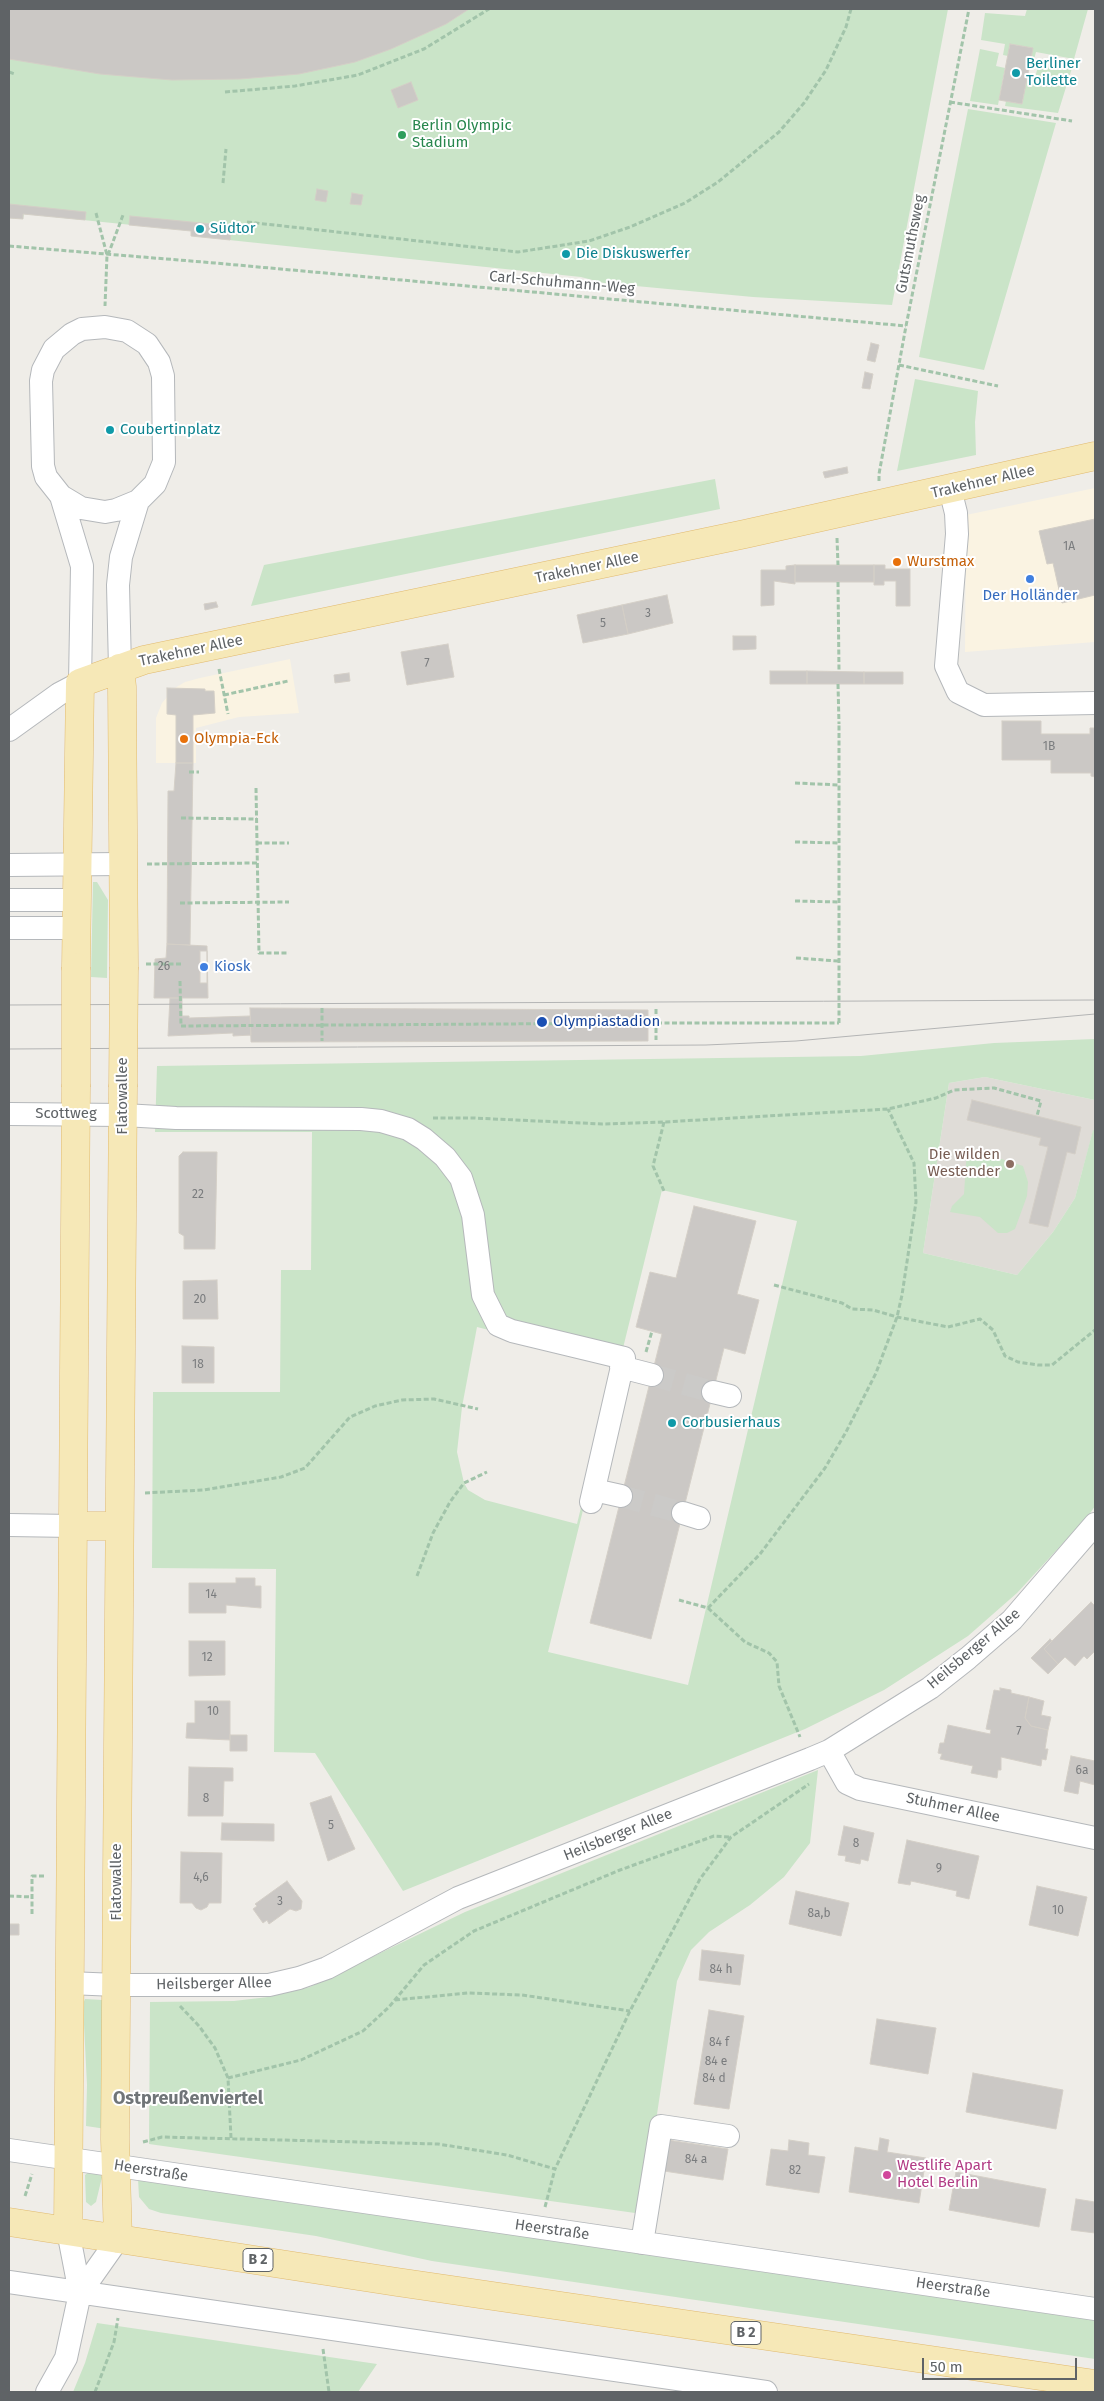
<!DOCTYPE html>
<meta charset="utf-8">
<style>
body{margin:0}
#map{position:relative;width:1104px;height:2401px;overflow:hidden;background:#efede8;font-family:"Fira Sans",sans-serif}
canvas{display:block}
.frame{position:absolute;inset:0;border:10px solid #5f6366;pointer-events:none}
.scale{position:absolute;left:922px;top:2358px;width:155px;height:22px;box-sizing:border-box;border:2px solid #5f6366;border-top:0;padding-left:6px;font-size:15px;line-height:18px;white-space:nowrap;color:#5f6366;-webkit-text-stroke:4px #fff;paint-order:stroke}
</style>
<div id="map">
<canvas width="1104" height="2401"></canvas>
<div class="frame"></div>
<div class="scale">50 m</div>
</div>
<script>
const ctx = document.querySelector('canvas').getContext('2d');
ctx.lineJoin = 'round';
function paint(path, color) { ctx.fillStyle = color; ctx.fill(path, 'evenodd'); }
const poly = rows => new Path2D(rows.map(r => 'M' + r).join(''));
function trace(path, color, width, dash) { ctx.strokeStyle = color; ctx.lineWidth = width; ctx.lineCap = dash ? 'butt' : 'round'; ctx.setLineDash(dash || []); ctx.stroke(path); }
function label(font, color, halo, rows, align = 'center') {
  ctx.font = font + ' "Fira Sans",sans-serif'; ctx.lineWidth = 4; ctx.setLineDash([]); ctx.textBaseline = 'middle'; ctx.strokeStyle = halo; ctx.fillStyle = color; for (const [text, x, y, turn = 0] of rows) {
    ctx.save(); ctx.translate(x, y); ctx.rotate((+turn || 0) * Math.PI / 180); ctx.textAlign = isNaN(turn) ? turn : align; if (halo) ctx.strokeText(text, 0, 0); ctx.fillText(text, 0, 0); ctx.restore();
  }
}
const commercial = poly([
 [1095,488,1095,642,965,652,966,515],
 [290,659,299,713,239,717,196,728,196,763,156,763,156,718,162,703,175,688,185,682,200,678]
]);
const education = poly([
 [985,1077,1095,1100,1095,1131,1093,1131,1075,1198,1053,1232,1017,1275,923,1253,949,1083]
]);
const green = poly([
 [9,9,948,9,892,305,753,297,604,283,581,277,191,236,191,231,24,214,23,219,9,218],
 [1027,9,1088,9,1074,59,1036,52,1032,67,1029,67,1032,48,1010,44,1008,56,1003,55,1005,44,981,40,985,13,1025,16],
 [980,49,999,53,996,66,1005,68,998,105,970,101],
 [1039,62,1072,68,1058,113,1005,106,1006,101,1022,104,1027,77,1035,78],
 [968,109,1056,123,984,370,919,357],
 [915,379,978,391,975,422,976,455,897,471],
 [715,479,720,509,251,606,264,565],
 [93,882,97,882,108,900,107,978,91,977],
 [1095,1039,1095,1100,985,1077,949,1083,923,1253,1017,1275,1053,1232,1075,1198,1093,1130,1095,1131,1095,1506,1089,1515,1017,1593,968,1636,884,1690,805,1729,403,1891,315,1753,274,1752,276,1569,152,1568,153,1392,280,1392,281,1270,311,1270,312,1132,155,1132,157,1066,861,1056,994,1043],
 [662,1190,797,1221,688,1685,548,1652],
 [477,1327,616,1362,577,1524,485,1500,468,1490,464,1483,457,1452,462,1407],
 [967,1148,1023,1166,1028,1182,1027,1196,1015,1229,1007,1233,998,1233,980,1217,950,1212,952,1206,964,1194],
 [818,1770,810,1843,784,1877,750,1905,709,1932,691,1950,677,1981,642,2214,149,2144,150,2002,234,2001,268,1997,310,1987,465,1912],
 [85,1999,103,2000,106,2129,86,2126,87,2085,83,2004],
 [89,2172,100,2174,102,2177,96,2202,91,2206,86,2202,85,2175],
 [138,2179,1095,2318,1095,2359,432,2261,316,2236,161,2213,149,2209,139,2197],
 [97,2323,377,2364,358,2392,73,2392,85,2363]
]);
const building = poly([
 [9,9,469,9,446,24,391,49,355,62,299,74,240,79,172,80,100,74,9,59,9,9],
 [1010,44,1033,48,1022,104,999,100,1010,44],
 [411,82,418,100,398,108,391,90,411,82],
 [317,189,328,191,326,202,315,200,317,189],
 [352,193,363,195,361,205,350,204,352,193],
 [9,204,86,212,85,220,23,214,23,219,9,218,9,204],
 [130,216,232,226,230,240,191,236,191,231,129,225,130,216],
 [871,343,879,345,875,362,867,360,871,343],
 [865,372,873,374,870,389,862,388,865,372],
 [847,467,848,473,825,478,823,472,847,467],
 [1095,519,1095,595,1062,603,1053,563,1047,564,1039,531,1095,519],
 [795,565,874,565,874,582,795,582,795,565],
 [795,565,795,584,774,581,774,605,761,606,761,570,786,570,786,566,795,565],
 [874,565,885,565,885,569,910,569,910,606,896,606,896,581,884,581,884,585,874,585,874,565],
 [667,595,673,623,628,634,622,605,667,595],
 [216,602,218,607,205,610,204,604,216,602],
 [622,605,628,634,583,643,577,615,622,605],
 [733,636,756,636,756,649,733,650,733,636],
 [448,644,454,677,407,685,401,652,448,644],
 [770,671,807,671,807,684,770,684,770,671],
 [807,671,864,672,864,684,807,684,807,671],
 [864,672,903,672,903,684,864,684,864,672],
 [349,673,350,681,335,683,334,675,349,673],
 [167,688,205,689,205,691,214,691,215,713,193,715,193,763,176,763,176,715,167,714,167,688],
 [1002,721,1041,721,1041,734,1090,734,1090,728,1095,728,1095,777,1091,776,1091,773,1051,773,1051,760,1002,760,1002,721],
 [176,763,193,763,190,945,167,944,168,791,174,791,176,763],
 [167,944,207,946,208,998,154,998,155,959,166,958,167,944],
 [200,951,207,951,207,983,200,983,200,951],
 [170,998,182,998,182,1016,189,1016,189,1018,250,1016,251,1035,233,1036,233,1033,168,1036,170,998],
 [250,1008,648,1010,648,1041,251,1042,250,1008],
 [972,1100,1081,1127,1075,1154,1067,1152,1048,1227,1029,1223,1048,1147,1039,1145,1041,1138,967,1120,972,1100],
 [183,1152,217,1152,215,1249,184,1249,184,1236,179,1233,179,1156,183,1152],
 [694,1206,756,1221,737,1294,759,1300,745,1354,724,1348,651,1639,590,1623,662,1334,636,1327,650,1272,676,1278,694,1206],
 [217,1280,218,1319,183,1319,183,1281,217,1280],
 [182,1346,214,1347,214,1383,182,1383,182,1346],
 [236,1578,255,1578,255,1586,261,1586,261,1608,226,1605,226,1613,189,1613,189,1583,236,1583,236,1578],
 [1091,1602,1095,1606,1095,1651,1087,1659,1084,1656,1075,1666,1065,1657,1058,1664,1044,1649,1091,1602],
 [1050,1639,1052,1641,1044,1649,1058,1664,1048,1674,1031,1658,1050,1639],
 [189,1641,225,1641,225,1675,189,1676,189,1641],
 [1000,1688,1011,1690,1011,1693,1029,1697,1025,1718,1031,1726,1048,1730,1045,1749,1048,1749,1046,1760,1042,1759,1041,1766,1001,1757,1001,1770,998,1770,997,1778,971,1773,973,1766,940,1759,942,1754,938,1753,940,1743,944,1743,948,1725,990,1734,991,1730,986,1729,994,1690,1000,1691,1000,1688],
 [1029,1697,1044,1701,1041,1715,1051,1717,1048,1730,1031,1726,1025,1718,1029,1697],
 [195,1701,230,1701,230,1740,186,1738,187,1723,195,1723,195,1701],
 [230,1735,247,1735,247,1751,230,1751,230,1735],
 [1071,1756,1095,1761,1095,1785,1080,1781,1078,1794,1064,1791,1071,1756],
 [189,1767,233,1768,233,1781,224,1781,223,1816,188,1816,189,1767],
 [331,1796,355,1849,328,1861,310,1803,331,1796],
 [222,1823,274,1824,274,1841,221,1840,222,1823],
 [844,1826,874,1833,868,1861,861,1859,860,1864,845,1861,846,1856,838,1855,844,1826],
 [907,1840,979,1856,969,1899,956,1896,957,1891,911,1881,910,1885,898,1883,907,1840],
 [181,1852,222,1853,221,1903,209,1903,207,1907,201,1910,196,1908,192,1903,180,1903,181,1852],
 [287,1881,302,1901,301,1909,296,1911,290,1909,269,1924,267,1920,263,1923,253,1909,257,1906,255,1904,287,1881],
 [1037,1886,1087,1897,1078,1936,1029,1925,1037,1886],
 [796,1891,849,1903,841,1936,789,1924,796,1891],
 [9,1924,19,1924,19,1935,9,1935,9,1924],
 [702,1950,744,1955,740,1985,699,1980,702,1950],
 [709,2010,744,2016,729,2109,694,2104,709,2010],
 [877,2019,936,2028,928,2074,870,2064,877,2019],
 [973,2073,1063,2090,1056,2129,966,2112,973,2073],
 [880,2138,889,2140,887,2152,926,2158,919,2203,849,2192,855,2147,878,2151,880,2138],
 [668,2140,728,2149,723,2180,664,2171,668,2140],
 [789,2140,809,2143,808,2155,825,2157,819,2193,766,2185,771,2149,788,2151,789,2140],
 [956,2172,1046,2189,1039,2227,949,2210,956,2172],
 [1076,2199,1095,2202,1095,2233,1071,2230,1076,2199]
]);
const minorTunnel = poly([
 [652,1375,713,1392],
 [621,1496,683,1513]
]);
const path = poly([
 [9,72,15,74],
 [225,92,295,86,358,75,424,49,489,9],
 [950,102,1072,121],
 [223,183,226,149],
 [96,213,107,255,105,306],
 [247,222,518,252,589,241,630,227,685,203,718,182,779,132,804,103,826,70,846,27,851,9],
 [9,246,215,263,906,326],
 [108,255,123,215],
 [899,365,998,386],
 [879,481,879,474,906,326,969,9],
 [837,538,838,565],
 [838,582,839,671],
 [219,669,228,714],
 [838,684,839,724],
 [224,695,288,681],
 [189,772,199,772],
 [795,783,839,785],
 [256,788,259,953,289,953],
 [181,818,257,819],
 [795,842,839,843],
 [257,843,289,843],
 [147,864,258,863],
 [795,901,839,902],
 [180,903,289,902],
 [796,958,838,961],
 [146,964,181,964],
 [322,1008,322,1041],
 [656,1009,656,1023,839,1023],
 [181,1026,656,1023,656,1040],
 [433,1118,473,1118,602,1124,664,1122,888,1109,936,1098,954,1090,994,1088,1041,1101,1037,1116],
 [664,1122,653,1166,664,1191],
 [774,1285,842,1303,852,1309,873,1310,897,1317,948,1327,980,1319,993,1330,1005,1356,1018,1362,1038,1365,1052,1365,1095,1330],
 [646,1352,652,1331],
 [145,1493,204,1490,281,1477,305,1468,350,1417,375,1406,402,1400,434,1399,478,1409],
 [417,1576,433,1533,450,1502,464,1483,487,1472],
 [679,1600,708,1608,760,1554,825,1468,846,1432,876,1373,897,1317,902,1295,916,1202,914,1163,888,1109],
 [708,1608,745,1642,769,1653,777,1662,779,1686,800,1737],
 [9,1896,32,1897],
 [32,1914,32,1876,44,1876],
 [395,2000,468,1993,522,1995,630,2011],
 [180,2006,199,2026,215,2048,228,2078],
 [231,2138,228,2078,301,2060,363,2031,389,2007,424,1965,474,1931,620,1870,714,1836,730,1837],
 [143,2142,162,2137,438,2144,507,2155,555,2169,630,2011,700,1879,731,1837,809,1784],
 [25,2196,32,2174],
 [545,2207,555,2169],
 [323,2349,329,2392],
 [95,2392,114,2342,118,2318]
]);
const minor = poly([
 [950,489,956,513,957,534,946,666,958,692,984,705,1095,703],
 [120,668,118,585,121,557,138,501,155,484,164,462,163,376,159,362,147,344,127,331,105,327,82,329,72,334,54,349,43,370,41,381,43,466,46,477,61,496,81,508,105,512,116,510,138,501],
 [9,730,59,694,80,683,82,566,61,496],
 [9,865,122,864],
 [9,900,77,900],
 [9,928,76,928],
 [9,1114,124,1115,176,1118,361,1119,381,1121,408,1129,424,1139,445,1157,461,1178,473,1215,483,1295,498,1325,512,1331,624,1358,591,1502],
 [621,1367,652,1375],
 [713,1392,730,1396],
 [594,1490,621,1496],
 [683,1513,699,1518],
 [9,1525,73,1526],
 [829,1751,847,1783,860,1789,1095,1838],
 [69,1983,116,1985,269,1985,299,1978,327,1968,458,1898,810,1759,829,1751,930,1688,968,1658,1012,1620,1095,1524],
 [9,2150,1095,2309],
 [68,2231,80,2293],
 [642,2243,661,2126,728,2136],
 [9,2282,766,2392],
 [47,2392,66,2358,80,2293,118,2239]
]);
const major = poly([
 [120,668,122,687,124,967],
 [76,967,80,683,144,660,745,534,1095,456],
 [73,1526,119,1526],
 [9,2222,397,2282,1095,2384],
 [68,2231,76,1087],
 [118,2239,115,2139,123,1087]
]);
const tram = poly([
 [9,1005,1095,1000],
 [9,1049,706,1045,796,1041,1095,1014]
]);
const pathBridge = poly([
 [180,981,181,1026],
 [839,1023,839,724]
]);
const majorBridge = poly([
 [76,1087,76,967],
 [123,1087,124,967]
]);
const markers = [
 [1016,73,5,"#0f9aa8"],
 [402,135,5,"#2e9e5b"],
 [200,229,5,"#0f9aa8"],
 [566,254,5,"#0f9aa8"],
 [110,430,5,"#0f9aa8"],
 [897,562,5,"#e8710a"],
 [1030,579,5,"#3f7fe0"],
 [184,739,5,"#e8710a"],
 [204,967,5,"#3f7fe0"],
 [542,1022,6,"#1a4fb4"],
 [1010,1164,5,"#8d6e63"],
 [672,1423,5,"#0f9aa8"],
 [887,2175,5,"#d1479c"]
];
const numberNames = [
 ["1A",1069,547],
 ["3",648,614],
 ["5",603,624],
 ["7",427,664],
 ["1B",1049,747],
 ["26",164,967],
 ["22",198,1195],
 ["20",200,1300],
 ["18",198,1365],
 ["14",211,1595],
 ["12",207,1658],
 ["10",213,1712],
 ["7",1019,1732],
 ["6a",1082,1771],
 ["8",206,1799],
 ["5",331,1826],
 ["8",856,1844],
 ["9",939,1869],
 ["4,6",201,1878],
 ["3",280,1902],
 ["10",1058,1911],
 ["8a,b",819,1914],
 ["84 h",721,1970],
 ["84 f",719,2043],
 ["84 e",716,2062],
 ["84 d",714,2079],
 ["84 a",696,2160],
 ["82",795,2171]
];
const shields = [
 [258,2260,30],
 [746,2333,30]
];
const shieldNames = [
 ["B 2",258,2260],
 ["B 2",746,2333]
];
const cultureNames = [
 ["Berliner",1026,64],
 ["Toilette",1026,81],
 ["Südtor",210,229],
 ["Die Diskuswerfer",576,254],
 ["Coubertinplatz",120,430],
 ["Corbusierhaus",682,1423]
];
const leisureNames = [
 ["Berlin Olympic",412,126],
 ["Stadium",412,143]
];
const streetNames = [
 ["Gutsmuthsweg",911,244,-79],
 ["Carl-Schuhmann-Weg",562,283,5],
 ["Trakehner Allee",983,482,-13],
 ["Trakehner Allee",587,568,-12],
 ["Trakehner Allee",191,651,-12],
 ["Flatowallee",123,1096,-90],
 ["Scottweg",66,1114],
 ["Heilsberger Allee",974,1649,-40],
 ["Stuhmer Allee",953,1808,12],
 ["Heilsberger Allee",618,1835,-22],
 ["Flatowallee",117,1882,-90],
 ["Heilsberger Allee",214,1984,-1],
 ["Heerstraße",151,2171,9],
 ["Heerstraße",552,2230,8],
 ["Heerstraße",953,2288,8]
];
const foodNames = [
 ["Wurstmax",907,562],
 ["Olympia-Eck",194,739]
];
const shopNames = [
 ["Der Holländer",1030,596],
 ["Kiosk",214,967,"left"]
];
const transitNames = [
 ["Olympiastadion",553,1022]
];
const educationNames = [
 ["Die wilden",1000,1155],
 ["Westender",1000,1172]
];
const hotelNames = [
 ["Westlife Apart",897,2166],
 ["Hotel Berlin",897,2183]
];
const quarterNames = [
 ["Ostpreußenviertel",188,2099]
];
paint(commercial, '#faf3e2');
paint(education, '#dfdcd7');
paint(green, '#cae4c8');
paint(building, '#cbc8c5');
trace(building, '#d4cfc7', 1);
trace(minorTunnel, '#cbcac8', 22, [22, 11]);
trace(minor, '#b5b8bb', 24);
trace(major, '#e1ba6f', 29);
trace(path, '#a2c4aa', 3, [5, 2.5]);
trace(minor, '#fff', 22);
trace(major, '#f6e8b7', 28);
trace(tram, '#b3b4b4', 1);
trace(majorBridge, '#e1ba6f', 29, []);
trace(pathBridge, '#a2c4aa', 3, [5, 2.5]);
trace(majorBridge, '#f6e8b7', 28);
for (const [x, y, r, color] of markers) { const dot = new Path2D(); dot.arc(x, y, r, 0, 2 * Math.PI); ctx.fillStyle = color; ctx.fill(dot); trace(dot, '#fff', 2); }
label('12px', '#7a7c7e', null, numberNames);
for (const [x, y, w] of shields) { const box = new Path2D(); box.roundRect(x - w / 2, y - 11.5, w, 23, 4); ctx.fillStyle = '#fff'; ctx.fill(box); trace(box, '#5f6366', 1); }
label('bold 14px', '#5f6366', null, shieldNames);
label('15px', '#0d838f', '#fff', cultureNames, 'left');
label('15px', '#27864d', '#fff', leisureNames, 'left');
label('15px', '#5f6366', '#fff', streetNames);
label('15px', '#c56008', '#fff', foodNames, 'left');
label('15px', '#366cbe', '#fff', shopNames);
label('15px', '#164399', '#fff', transitNames, 'left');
label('15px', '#785e54', '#fff', educationNames, 'right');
label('15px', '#b23c85', '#fff', hotelNames, 'left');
label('bold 18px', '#707578', '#fff', quarterNames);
</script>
